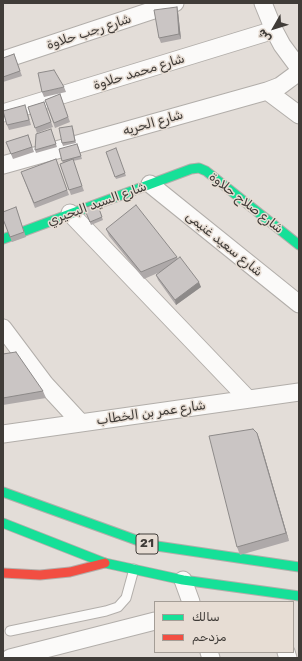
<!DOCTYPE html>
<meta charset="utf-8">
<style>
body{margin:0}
#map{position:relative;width:302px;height:661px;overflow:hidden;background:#e3ddd8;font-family:Rubik,Vazirmatn,sans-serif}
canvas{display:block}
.frame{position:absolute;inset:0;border:4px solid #403c38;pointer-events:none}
.legend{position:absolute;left:154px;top:601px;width:140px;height:52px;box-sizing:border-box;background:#e7ddd4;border:1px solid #a49d96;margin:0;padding:5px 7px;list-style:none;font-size:12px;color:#403c38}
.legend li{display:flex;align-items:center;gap:8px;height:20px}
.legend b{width:20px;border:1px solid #a49d96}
.north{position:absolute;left:254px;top:8px;width:40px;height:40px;-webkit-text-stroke:3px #e7ddd4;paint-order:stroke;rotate:231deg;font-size:11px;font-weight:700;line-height:16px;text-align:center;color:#403c38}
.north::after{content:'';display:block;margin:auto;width:14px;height:18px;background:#403c38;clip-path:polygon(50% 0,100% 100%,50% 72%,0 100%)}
</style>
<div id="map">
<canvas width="302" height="661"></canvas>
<div class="frame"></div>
<ul class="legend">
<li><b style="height:5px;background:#16e098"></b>سالك</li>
<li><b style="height:5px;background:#f24e42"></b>مزدحم</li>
</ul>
<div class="north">ش</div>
</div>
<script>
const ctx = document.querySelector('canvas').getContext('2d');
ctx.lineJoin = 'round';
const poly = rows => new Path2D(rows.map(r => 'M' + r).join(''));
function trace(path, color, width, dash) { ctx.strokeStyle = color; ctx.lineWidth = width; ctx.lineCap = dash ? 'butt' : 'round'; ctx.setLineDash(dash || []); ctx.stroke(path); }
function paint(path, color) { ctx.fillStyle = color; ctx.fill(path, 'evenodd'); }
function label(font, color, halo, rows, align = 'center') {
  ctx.font = font + ' Rubik,Vazirmatn,sans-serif'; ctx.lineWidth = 3; ctx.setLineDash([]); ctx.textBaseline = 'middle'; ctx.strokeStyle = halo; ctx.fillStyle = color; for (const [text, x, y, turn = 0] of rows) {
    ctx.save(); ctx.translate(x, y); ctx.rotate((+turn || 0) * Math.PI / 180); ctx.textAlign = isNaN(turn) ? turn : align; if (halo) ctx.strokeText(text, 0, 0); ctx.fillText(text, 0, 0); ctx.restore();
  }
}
const lane = poly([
 [10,631,106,611,118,607,126,598,134,569]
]);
const street = poly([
 [263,3,274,30,282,45,299,68],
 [3,60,175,3],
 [267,91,299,115],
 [3,113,274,30],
 [3,165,267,91,280,86,299,72],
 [150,184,299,304],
 [70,213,248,399],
 [3,328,45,384,81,423],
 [3,434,299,392],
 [183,580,191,602],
 [209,652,211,658],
 [286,652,288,658],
 [10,658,155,621]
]);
const fast = poly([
 [3,239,191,169,199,168,206,171,299,245],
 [3,492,150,545,299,567],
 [3,523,105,563,183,580,299,596]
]);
const jam = poly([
 [3,573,40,575,70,572,105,563]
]);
const wall = poly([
 [177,7,178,12,181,39,161,43,159,38],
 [14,54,22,76,3,82,3,58],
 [64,87,66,92,44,97,42,92],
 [60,94,70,122,55,128,45,100],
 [44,102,53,127,37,133,28,107],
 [27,110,31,125,9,130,7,125],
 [73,128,76,143,63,146,62,143],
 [51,129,57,147,36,153,35,150],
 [28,135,34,152,13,159,6,142],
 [78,146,82,159,73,161,84,191,71,195,60,164,63,163,59,149],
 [106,152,125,173,126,176,116,179],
 [56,159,69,195,35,208,21,172],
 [97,203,103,220,91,225,84,208],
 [16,207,26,237,12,242,3,219],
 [106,229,177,257,178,259,201,287,176,305,158,280,156,275,160,272,144,279,109,236],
 [3,354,43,391,46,398,3,405],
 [257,433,260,441,289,541,240,555,237,547]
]);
const shadedWall = poly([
 [177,7,178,12,181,39,179,34],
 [199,282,201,287,176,305,175,300],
 [257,433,260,441,289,541,286,533]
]);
const building = poly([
 [177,7,179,34,159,38,154,10,177,7],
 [14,54,20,71,3,77,3,58,14,54],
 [54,70,64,87,42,92,38,73,54,70],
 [60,94,68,117,54,123,45,100,60,94],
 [44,102,51,122,35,128,28,107,44,102],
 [25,105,29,120,7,125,3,111,25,105],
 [72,126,75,141,62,143,59,128,72,126],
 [51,129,56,144,35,150,36,134,51,129],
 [28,135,32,147,11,154,6,142,28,135],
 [77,144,81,156,62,161,59,149,77,144],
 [116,148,125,173,115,177,106,152,116,148],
 [56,159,67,190,34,203,21,172,56,159],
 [73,159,82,186,69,190,60,164,73,159],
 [97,203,102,217,90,222,84,208,97,203],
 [136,205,177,257,141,272,106,229,136,205],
 [16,207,24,232,10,237,3,219,3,212,16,207],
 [180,257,199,282,175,300,156,275,180,257],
 [16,352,43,391,3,398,3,354,16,352],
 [253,429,257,433,286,533,237,547,209,436,253,429]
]);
const shields = [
 [147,544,22]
];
const shieldNames = [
 ["21",147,544]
];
const streetNames = [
 ["شارع رجب حلاوة",89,32,-18],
 ["شارع محمد حلاوة",139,72,-17],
 ["شارع الحريه",153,123,-16],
 ["شارع صلاح حلاوة",246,203,38],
 ["شارع السيد البحيري",97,204,-20],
 ["شارع سعيد غنيمى",224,244,39],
 ["شارع عمر بن الخطاب",151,413,-8]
];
trace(lane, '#b2aeaa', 11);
trace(street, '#b2aeaa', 19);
trace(fast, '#b2aeaa', 11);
trace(jam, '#b2aeaa', 11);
trace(lane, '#fbfaf9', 9);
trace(street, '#fbfaf9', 17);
trace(fast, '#16e098', 9);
trace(jam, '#f24e42', 9);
paint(wall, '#aea9a9');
paint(shadedWall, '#8d8a89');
paint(building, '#cac5c4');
trace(building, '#8d8a89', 1);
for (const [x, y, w] of shields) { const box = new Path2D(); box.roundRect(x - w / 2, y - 10, w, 20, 3); ctx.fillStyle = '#e7ddd4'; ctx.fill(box); trace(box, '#403c38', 1); }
label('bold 12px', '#403c38', null, shieldNames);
label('13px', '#403c38', '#e7ddd4', streetNames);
</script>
